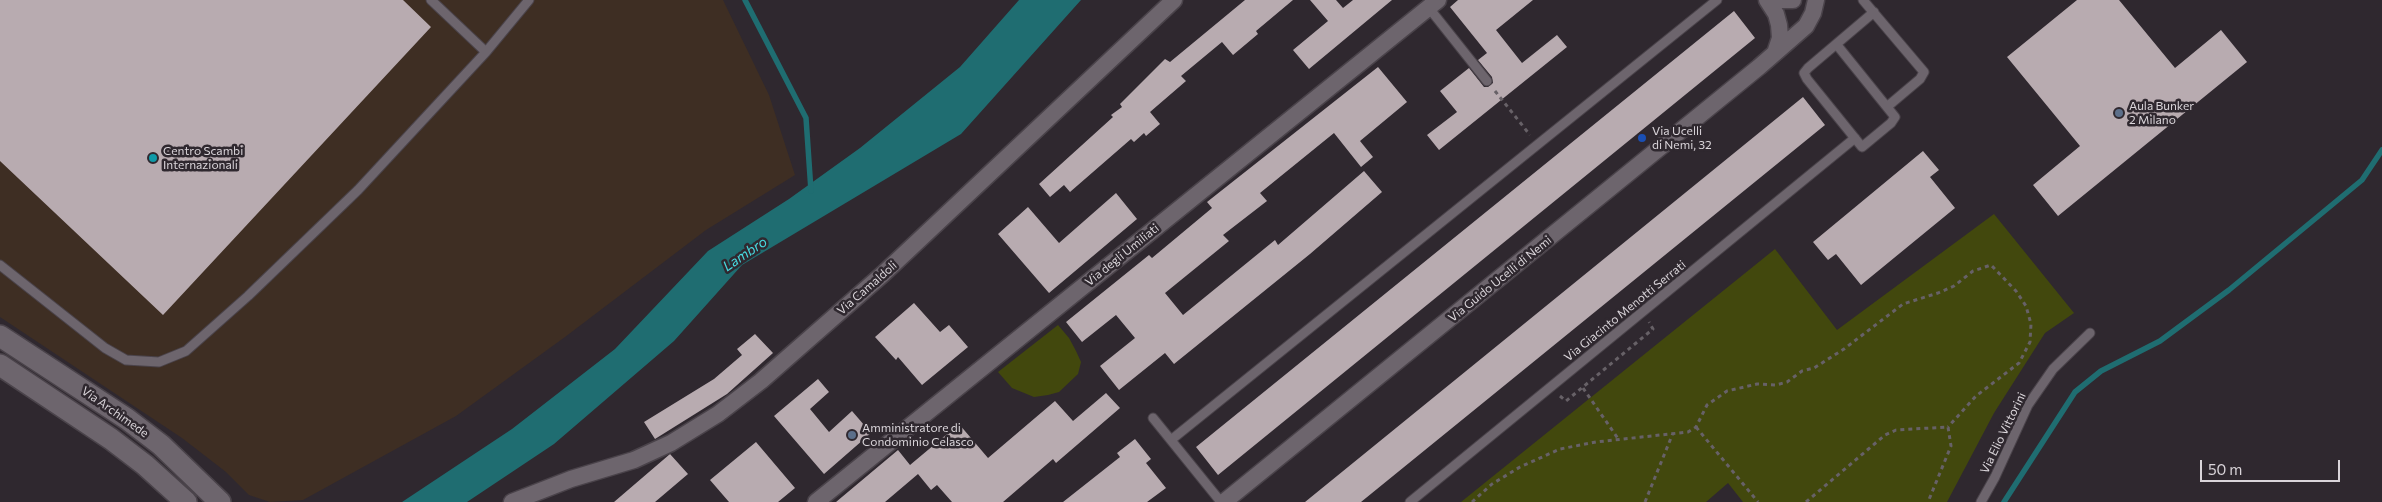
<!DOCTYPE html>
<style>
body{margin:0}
#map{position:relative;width:2382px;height:502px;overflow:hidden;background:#2f282f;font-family:Commissioner,sans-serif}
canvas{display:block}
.scale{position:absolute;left:2200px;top:460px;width:140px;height:22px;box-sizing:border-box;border:2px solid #dad5da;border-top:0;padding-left:6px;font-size:15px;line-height:18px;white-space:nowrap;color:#dad5da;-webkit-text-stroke:4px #2f282f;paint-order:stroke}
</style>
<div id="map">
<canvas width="2382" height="502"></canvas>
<div class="scale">50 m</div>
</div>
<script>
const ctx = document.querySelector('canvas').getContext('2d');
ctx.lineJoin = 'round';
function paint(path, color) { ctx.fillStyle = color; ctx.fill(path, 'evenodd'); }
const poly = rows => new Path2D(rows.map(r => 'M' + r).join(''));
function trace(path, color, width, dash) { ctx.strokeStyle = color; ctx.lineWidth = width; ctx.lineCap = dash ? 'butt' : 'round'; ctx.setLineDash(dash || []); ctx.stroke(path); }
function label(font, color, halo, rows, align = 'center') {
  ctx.font = font + ' Commissioner,sans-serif'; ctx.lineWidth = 5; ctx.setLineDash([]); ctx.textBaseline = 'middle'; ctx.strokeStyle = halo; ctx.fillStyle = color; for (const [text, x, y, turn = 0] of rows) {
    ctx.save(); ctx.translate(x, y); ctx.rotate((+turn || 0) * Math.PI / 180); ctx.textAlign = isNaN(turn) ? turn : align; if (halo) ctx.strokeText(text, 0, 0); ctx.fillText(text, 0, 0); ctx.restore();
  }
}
const industrial = poly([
 [0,0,723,0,769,95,795,175,706,230,565,337,456,416,303,500,270,502,249,495,226,472,182,438,0,317]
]);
const green = poly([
 [1994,214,2074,313,2045,333,1994,413,1947,502,1743,502,1728,483,1706,502,1461,502,1775,249,1837,330],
 [1058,325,1069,338,1076,351,1081,362,1078,374,1059,392,1048,395,1034,397,1012,388,998,372]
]);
const water = poly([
 [1019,0,1081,0,961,134,742,265,674,341,554,444,467,502,402,502,512,429,615,349,708,251,789,199,860,148,960,67]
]);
const stream = poly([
 [745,0,806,118,811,191],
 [2004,502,2075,392,2101,371,2160,341,2229,290,2362,180,2382,150]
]);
const building = poly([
 [0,0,403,0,431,27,163,315,0,161],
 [1245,0,1293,0,1256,31,1258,34,1233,55,1222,42,1181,76,1186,81,1150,112,1160,124,1146,136,1144,133,1134,142,1131,139,1070,192,1064,185,1050,197,1039,184,1113,117,1111,115,1122,107,1120,104,1165,59,1170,62],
 [1310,0,1336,0,1343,8,1353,0,1392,0,1309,69,1293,50,1328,21],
 [1458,0,1533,0,1496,30,1522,63,1557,35,1567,47,1439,150,1427,135,1457,112,1440,91,1469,68,1484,87,1488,87,1493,83,1492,77,1478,60,1487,53,1450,7],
 [2077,0,2119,0,2175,68,2221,30,2247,62,2058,216,2033,185,2080,146,2007,57],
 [1734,11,1755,38,1218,475,1196,447],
 [1378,67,1407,102,1360,141,1373,157,1361,167,1334,133,1260,193,1267,201,1223,235,1229,241,1165,293,1183,315,1275,240,1278,245,1364,171,1382,192,1310,254,1174,364,1165,353,1119,390,1100,366,1135,338,1116,315,1082,342,1066,322,1149,255,1152,258,1212,208,1207,202],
 [1803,97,1825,125,1361,502,1305,502],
 [1923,151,1939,170,1930,177,1955,208,1861,285,1836,254,1828,260,1813,242],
 [1116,193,1137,219,1049,293,998,234,1028,207,1059,243],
 [914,303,940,332,949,325,968,347,922,385,898,357,896,360,875,337],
 [755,334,773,353,727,394,655,439,644,422,714,379,742,355,737,349],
 [818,379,829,392,810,409,829,432,852,411,871,433,824,474,774,416],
 [1106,393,1120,408,1056,463,1053,459,1003,502,952,502,937,485,931,490,918,474,885,502,836,502,898,450,910,465,959,424,988,458,1055,401,1073,421],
 [1135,439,1151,459,1146,463,1166,488,1147,502,1063,502,1120,457,1117,453],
 [756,442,795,488,778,502,729,502,710,480],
 [670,454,688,474,655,502,614,502]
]);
const path = poly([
 [1495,91,1530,135],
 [1583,388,1619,440],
 [1560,396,1566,401,1653,329,1649,322],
 [1696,427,1758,502],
 [1472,502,1492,484,1520,467,1560,449,1596,442,1688,432,1696,427,1707,405,1727,391,1757,384,1776,385,1787,382,1802,371,1814,368,1844,349,1903,304,1938,293,1954,286,1973,271,1991,265,2016,291,2026,306,2031,324,2030,342,2019,363,1976,396,1948,427],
 [1645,502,1673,433],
 [1806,502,1885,435,1896,430,1948,427,1951,446,1928,502]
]);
const service = poly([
 [431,0,486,52],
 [1863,0,1924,72,1920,79,1888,106],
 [1429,8,1487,81],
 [1837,45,1895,117,1891,123,1862,147,1807,79,1804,73,1808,68,1874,12],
 [0,265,105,348,126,360,159,362,186,351,248,296,358,190,486,52,529,0],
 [1153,418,1221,502],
 [1171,440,1717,0],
 [1410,502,1855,138],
 [1981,502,1995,477,2028,405,2053,369,2090,333]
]);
const minor = poly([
 [1767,0,1776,14,1779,25,1780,38,1775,53],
 [1775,0,1793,0],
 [512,502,571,479,634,460,671,443,718,414,761,381,883,274,1174,0],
 [816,502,1438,0],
 [1224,502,1759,67,1806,26,1813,13,1816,0]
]);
const tertiary = poly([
 [0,336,127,419,161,445,220,502],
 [0,365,111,439,145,465,186,502]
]);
const markers = [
 [2119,113,5,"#5c6f8a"],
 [1642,138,5,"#1a4fb4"],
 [153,158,5,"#0f9aa8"],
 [852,435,5,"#5c6f8a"]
];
const poiNames = [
 ["Aula Bunker",2129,106],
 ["2 Milano",2129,120],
 ["Via Ucelli",1652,131],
 ["di Nemi, 32",1652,145],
 ["Centro Scambi",163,151],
 ["Internazionali",163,165],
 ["Amministratore di",862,428],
 ["Condominio Celasco",862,442]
];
const streetNames = [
 ["Via degli Umiliati",1122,255,-39],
 ["Via Guido Ucelli di Nemi",1500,279,-39],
 ["Via Camaldoli",867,288,-41],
 ["Via Giacinto Menotti Serrati",1625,311,-39],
 ["Via Archimede",115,412,35],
 ["Via Elio Vittorini",2003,433,-64]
];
const waterNames = [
 ["Lambro",745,254,-34]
];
paint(industrial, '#3e2e23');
paint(green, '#42480d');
paint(water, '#1f6d71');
trace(stream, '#1f6d71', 5.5);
paint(building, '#b8abb0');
trace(service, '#4a434a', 11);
trace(minor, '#4a434a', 19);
trace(tertiary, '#4a434a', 24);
trace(path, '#676167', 3, [4, 4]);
trace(service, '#6d656d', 9);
trace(minor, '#6d656d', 16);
trace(tertiary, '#6d656d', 21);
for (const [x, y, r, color] of markers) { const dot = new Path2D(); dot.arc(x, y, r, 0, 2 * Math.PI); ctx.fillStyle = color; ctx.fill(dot); trace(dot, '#2f282f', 2); }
label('12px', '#dad5da', '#2f282f', poiNames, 'left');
label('12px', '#dad5da', '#2f282f', streetNames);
label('italic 14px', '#47dbe1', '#2f282f', waterNames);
</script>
